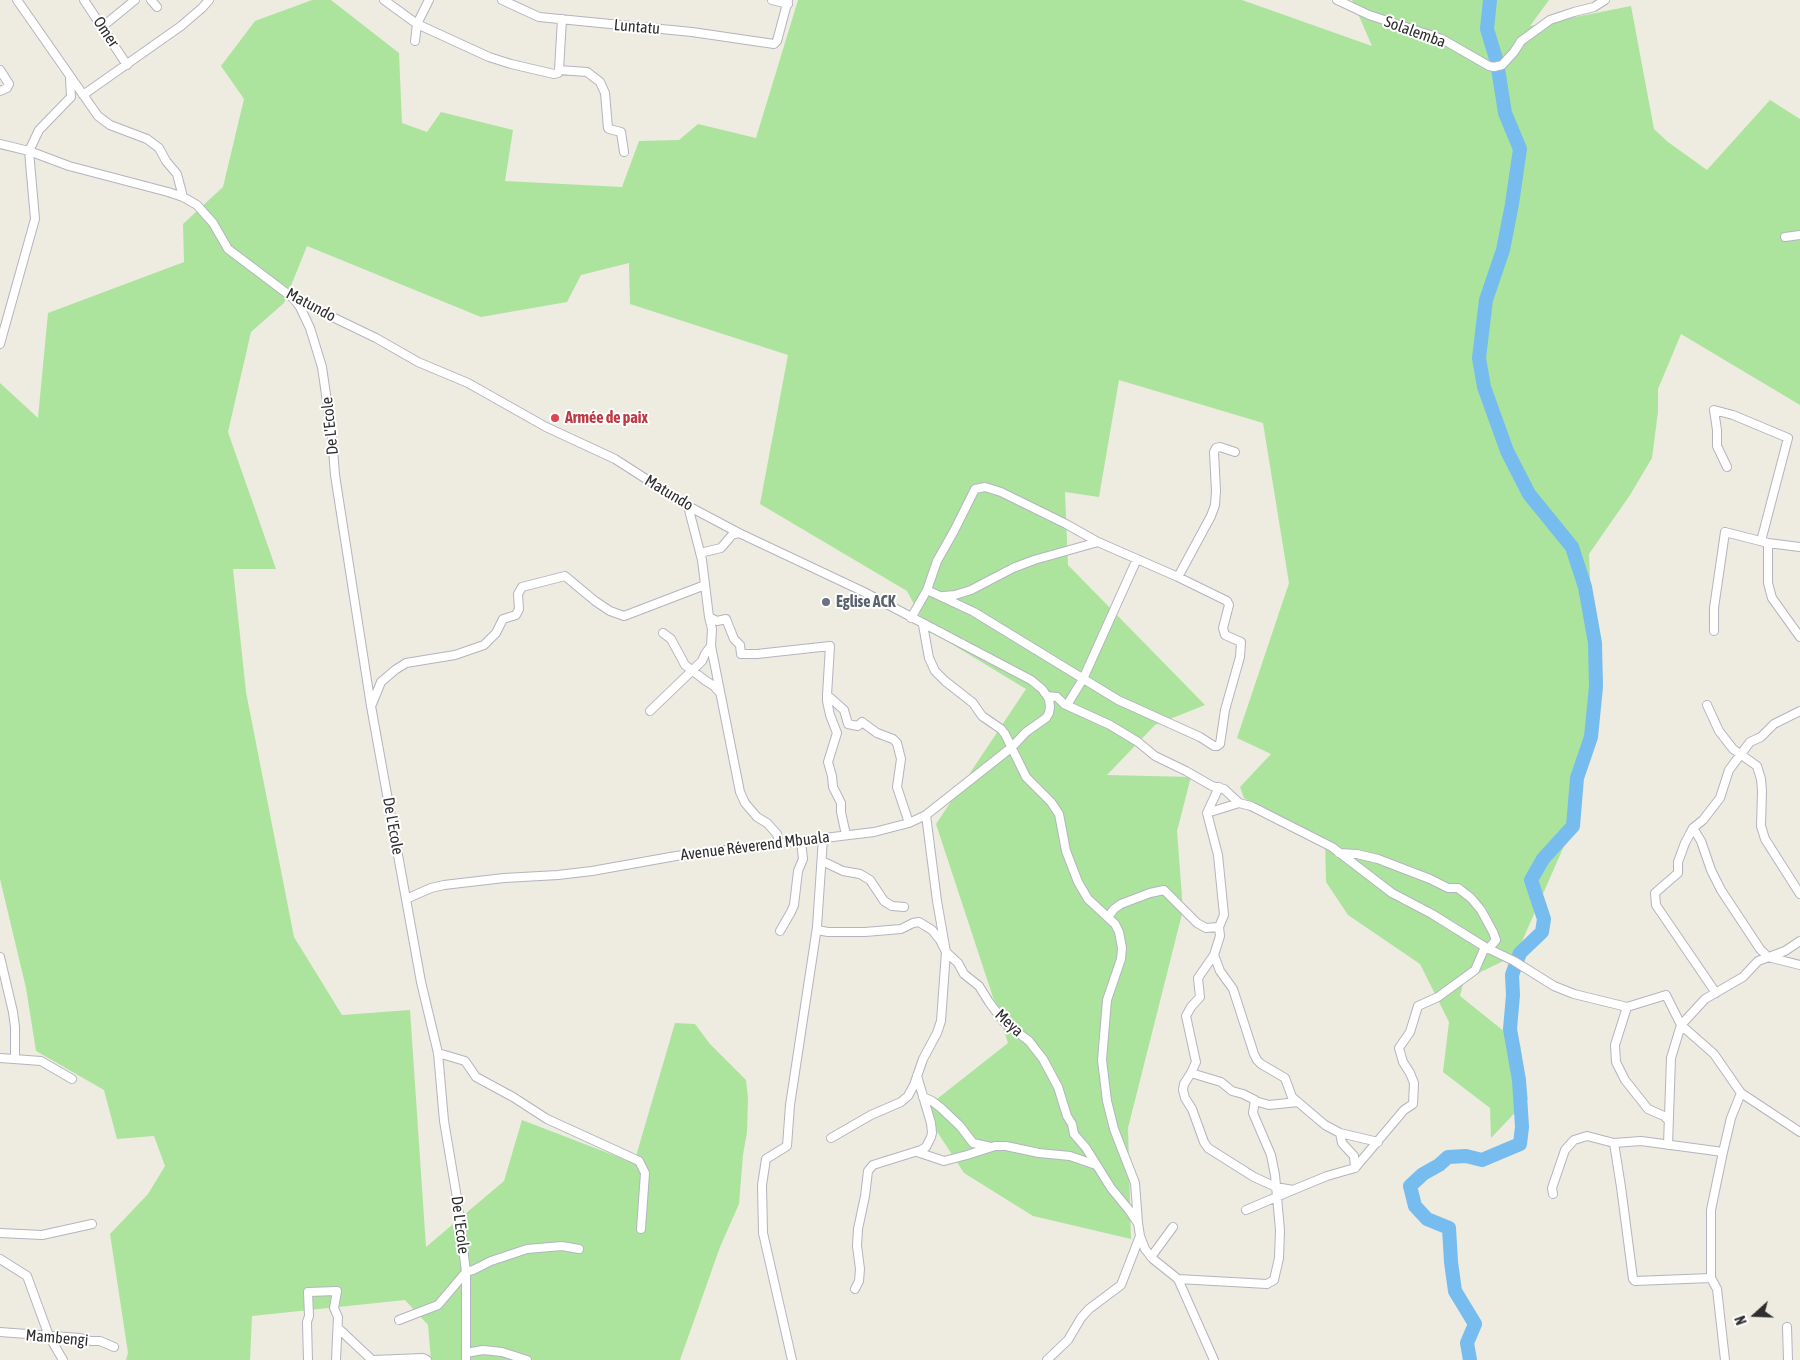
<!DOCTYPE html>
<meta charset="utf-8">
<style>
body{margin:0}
#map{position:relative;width:1800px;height:1360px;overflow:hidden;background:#eeebe1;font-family:"Asap Condensed",sans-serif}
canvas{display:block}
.north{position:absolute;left:1730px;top:1290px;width:50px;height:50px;-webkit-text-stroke:4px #fff;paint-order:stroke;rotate:250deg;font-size:14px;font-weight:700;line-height:20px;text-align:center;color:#2e2e2e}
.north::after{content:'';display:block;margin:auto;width:18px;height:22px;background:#2e2e2e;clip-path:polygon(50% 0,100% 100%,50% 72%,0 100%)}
</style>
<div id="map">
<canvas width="1800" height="1360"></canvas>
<div class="north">N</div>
</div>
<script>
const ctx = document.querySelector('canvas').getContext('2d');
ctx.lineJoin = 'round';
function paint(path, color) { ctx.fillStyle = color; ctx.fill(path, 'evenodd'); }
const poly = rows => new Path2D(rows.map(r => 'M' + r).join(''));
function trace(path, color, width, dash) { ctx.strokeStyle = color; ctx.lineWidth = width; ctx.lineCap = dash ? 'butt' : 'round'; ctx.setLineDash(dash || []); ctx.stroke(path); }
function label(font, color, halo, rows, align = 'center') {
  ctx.font = font + ' "Asap Condensed",sans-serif'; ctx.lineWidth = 4; ctx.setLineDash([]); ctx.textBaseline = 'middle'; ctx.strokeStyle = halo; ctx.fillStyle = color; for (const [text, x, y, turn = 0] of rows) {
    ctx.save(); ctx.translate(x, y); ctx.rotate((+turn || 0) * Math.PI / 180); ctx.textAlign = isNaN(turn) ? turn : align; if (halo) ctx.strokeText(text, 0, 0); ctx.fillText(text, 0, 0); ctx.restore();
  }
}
const green = poly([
 [312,0,331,0,399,53,402,123,427,132,441,112,513,130,505,181,622,187,639,141,679,140,698,124,756,138,798,0,1242,0,1372,46,1352,0,1549,0,1530,26,1631,6,1654,129,1668,142,1707,170,1770,100,1800,119,1800,405,1681,334,1658,389,1658,412,1652,458,1630,495,1589,554,1594,673,1579,812,1516,955,1464,980,1460,996,1520,1044,1528,1099,1491,1138,1490,1108,1443,1072,1449,1022,1420,964,1348,915,1326,882,1325,839,1244,798,1240,787,1271,754,1237,738,1289,583,1263,423,1119,380,1099,497,1065,492,1068,565,1205,705,1155,725,1107,775,1191,777,1177,831,1183,910,1128,1128,1131,1239,1033,1216,964,1173,923,1110,1008,1043,936,824,1026,689,927,629,907,591,760,504,788,355,630,304,629,263,581,275,567,302,481,317,307,246,284,303,251,332,228,432,276,569,233,569,246,692,294,937,342,1015,410,1010,426,1247,504,1181,522,1120,634,1163,675,1023,695,1024,710,1044,746,1080,748,1098,747,1132,743,1155,739,1204,720,1247,680,1360,431,1360,428,1325,405,1300,252,1316,250,1360,126,1360,128,1353,110,1234,148,1194,165,1166,154,1136,117,1139,104,1090,36,1051,26,988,0,879,0,383,38,418,48,313,184,262,183,224,223,187,244,99,221,66,255,21]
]);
const river = poly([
 [1470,1360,1467,1343,1475,1324,1455,1291,1451,1262,1449,1228,1427,1219,1415,1206,1410,1186,1423,1174,1439,1165,1448,1157,1466,1156,1482,1160,1520,1144,1522,1127,1519,1080,1510,1029,1513,995,1512,975,1520,953,1542,932,1544,919,1531,880,1543,859,1573,826,1577,778,1591,737,1596,687,1595,643,1585,587,1572,547,1529,494,1507,451,1484,387,1479,358,1486,300,1503,250,1512,204,1520,149,1505,113,1497,62,1487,29,1490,0]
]);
const street = poly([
 [17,0,98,116,110,125,147,139,159,148,166,161,177,174,183,197],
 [84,0,127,65],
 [151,0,157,7],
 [384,0,417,24,489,57,511,64,554,74,558,73,559,70,562,19],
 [502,0,539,17,692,32,774,44,777,41,788,0],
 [772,0,788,4],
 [1337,0,1369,15,1442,39,1489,66,1494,67,1502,65,1514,52,1521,41,1550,20,1574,12,1594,7,1605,0],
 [102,27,135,0],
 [415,41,417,24,429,0],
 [0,70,9,84,7,88,0,91],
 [559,70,587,72,600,82,605,93,608,128,609,129,621,132,624,152],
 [83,95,181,26,202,8,209,0],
 [0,144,29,151,69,166,168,192,183,197,197,205,213,223,228,249,293,298,376,338,418,362,468,383,546,427,615,459,688,506,739,533,862,591,1031,680,1042,689,1047,696,1057,697,1064,704,1110,725,1138,742,1155,756,1186,771,1212,786,1224,789,1239,803,1251,806,1332,847,1392,893,1432,914,1485,947,1514,961,1554,986,1574,994,1627,1007,1666,995,1681,1025,1714,1054,1741,1093,1800,1132],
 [1785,237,1800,235],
 [294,299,300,307,310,328,322,367,332,436,335,475,371,706,421,982,438,1053,444,1121,457,1198,466,1272,466,1360],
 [0,344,35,219,29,151,39,130,71,97,70,78],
 [1727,467,1717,446,1717,430,1714,410,1733,415,1788,438,1761,541],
 [688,506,702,560,709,617,717,621,726,619,734,639,740,645,741,654,757,654,830,646,827,695,844,710,848,724,858,726,862,722,877,733,893,739,897,743,901,759,897,787,909,823],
 [1800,547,1768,543,1768,583,1772,598,1800,637],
 [700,553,721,548,732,535,739,533],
 [1178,577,1211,516,1215,505,1216,491,1214,452,1216,448,1220,447,1235,452],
 [944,596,955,595,971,590,1013,568,1034,560,1098,542],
 [709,617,712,629,711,646,740,792,745,803,757,817,767,823,777,834,779,843],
 [911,618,927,590,974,612,1118,700,1200,737,1214,746,1217,746,1220,744,1225,710,1240,657,1241,642,1225,635,1223,628,1229,605,1227,601,1178,577,1098,542,1066,524,1001,492,985,487,975,489,954,531,937,561,927,590],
 [923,625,929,658,935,671,945,681,973,703,982,716,1001,729,1005,734,1026,777,1051,802,1059,814,1066,851,1078,882,1088,899,1115,924,1119,932,1122,948,1121,959,1107,1000,1102,1060,1107,1101,1114,1129,1135,1183,1138,1223,1140,1236,1145,1249,1153,1259,1178,1279,1214,1360],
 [1714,631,1714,608,1725,532,1768,543],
 [663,633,671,639,685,665,706,681,714,686,718,691],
 [827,695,827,701,830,715,837,733,828,762,832,776,833,787,841,803,841,812,846,835],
 [372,704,381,682,395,670,406,663,455,655,484,645,496,633,503,619,516,615,519,609,518,594,522,587,565,576,595,601,610,611,624,616,705,585],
 [1067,705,1083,679,1137,559],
 [1707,705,1719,731,1733,749,1757,766,1761,779,1762,791,1761,826,1765,839,1800,894],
 [650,711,702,661,705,654,711,646],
 [1239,803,1207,813,1218,855,1224,915,1219,927,1220,936,1214,955,1198,978,1200,997,1191,1007,1186,1016,1196,1062,1191,1073,1184,1084,1183,1090,1185,1098,1192,1109,1204,1142,1208,1148,1254,1177,1276,1187,1293,1190,1327,1176,1355,1168,1404,1110,1413,1104,1414,1083,1410,1073,1403,1062,1399,1048,1410,1032,1418,1006,1438,997,1475,970,1485,947],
 [1207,813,1219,787],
 [1693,828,1701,841,1711,870,1721,890,1760,949,1768,957,1800,965],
 [1339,853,1357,854,1378,859,1430,879,1448,888,1458,888,1471,898,1481,910,1493,932,1496,940,1488,949],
 [822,861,843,871,860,874,870,880,884,901,892,906,904,907],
 [406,899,431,888,444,885,504,878,558,875,592,871,676,856,874,832,909,823,926,815,1012,747,1026,732,1046,718,1049,713,1050,707,1049,699,1047,696],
 [1108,917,1114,909,1121,904,1150,893,1164,890,1197,923,1206,928,1219,927],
 [817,930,828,932,865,932,901,929,913,923,919,922,932,930,940,940,946,952,958,963,964,974,979,986,989,1002,1004,1022,1029,1041,1043,1059,1058,1087,1067,1116,1072,1124,1074,1134,1086,1148,1111,1188,1129,1210,1137,1222],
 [780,931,791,912,794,905,798,871,803,859,801,841],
 [1214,955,1220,971,1233,989,1254,1054,1257,1060,1261,1064,1285,1078,1292,1097,1325,1125,1340,1133,1378,1142],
 [0,957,13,1012,15,1027,15,1058],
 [1716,993,1660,911,1656,905,1655,893,1678,873,1678,862,1685,843,1693,828,1703,820,1720,798,1729,770,1750,742,1761,737,1774,724,1800,711],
 [1627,1007,1615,1045,1616,1062,1625,1080,1648,1109,1664,1116,1668,1120],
 [438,1053,465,1061,476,1077,513,1097,547,1119,639,1161,645,1173,641,1229],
 [0,1058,41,1061,72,1079],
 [923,1097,932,1101,941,1108,960,1126,973,1143,991,1147],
 [1255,1101,1269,1105,1298,1102],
 [1340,1133,1342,1143,1354,1156,1355,1168],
 [831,1138,871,1115,901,1102,908,1096,914,1085,923,1059,937,1033,941,1021,946,952,937,901,926,815],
 [1614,1143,1621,1187,1633,1279,1635,1281,1711,1278],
 [1668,1145,1671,1058,1681,1025,1705,999,1743,977,1758,961,1785,951,1800,941],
 [917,1152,944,1161,967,1155,995,1146,1006,1146,1039,1153,1070,1156,1096,1165],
 [1553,1194,1552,1188,1565,1150,1574,1140,1587,1136,1614,1143,1641,1141,1723,1152],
 [1246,1210,1293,1190],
 [0,1233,42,1235,92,1224],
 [1151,1257,1173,1227],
 [0,1259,27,1276,49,1336,63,1360],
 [1178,1279,1267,1284,1274,1280,1279,1258,1280,1230,1275,1175,1271,1155,1253,1113,1255,1100,1243,1094,1232,1091,1221,1082,1191,1073],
 [855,1289,859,1281,860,1269,857,1246,858,1229,865,1196,868,1171,873,1165,921,1150,926,1147,931,1137,932,1133,931,1123,917,1076],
 [399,1320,438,1305,466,1272,473,1270,491,1261,527,1249,562,1246,579,1249],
 [1787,1327,1788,1360],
 [338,1328,372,1360],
 [0,1332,80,1338,91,1341,100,1341,114,1347],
 [466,1353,483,1350,502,1352,527,1360],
 [308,1360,307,1322,309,1316,308,1292,337,1291,334,1308,338,1317,336,1360],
 [373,1360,423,1358,427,1360],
 [792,1360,763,1233,762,1185,766,1159,787,1146,790,1105,817,927,823,838],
 [1047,1360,1068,1340,1081,1318,1089,1309,1121,1285,1140,1236],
 [1725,1360,1717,1289,1711,1278,1711,1210,1723,1152,1731,1118,1741,1093]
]);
const markers = [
 [555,418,5,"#e0444e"],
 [826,602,5,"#6b7280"]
];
const streetNames = [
 ["Luntatu",637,27,5],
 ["Omer",106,32,56],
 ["Solalemba",1415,32,20],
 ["Matundo",311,305,28],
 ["De L'Ecole",330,426,-96],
 ["Matundo",669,493,31],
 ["De L'Ecole",393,826,80],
 ["Avenue Réverend Mbuala",755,846,-7],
 ["Meya",1009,1023,43],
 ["De L'Ecole",460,1225,83],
 ["Mambengi",57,1338,5]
];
const healthNames = [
 ["Armée de paix",565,418]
];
const worshipNames = [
 ["Eglise ACK",836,602]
];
paint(green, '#ace49e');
trace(river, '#76bcee', 14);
trace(street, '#b4b4c0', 10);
trace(street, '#fff', 8);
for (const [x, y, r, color] of markers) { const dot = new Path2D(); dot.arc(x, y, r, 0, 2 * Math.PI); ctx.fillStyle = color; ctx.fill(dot); trace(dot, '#fff', 2); }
label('16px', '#2e2e2e', '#fff', streetNames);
label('bold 16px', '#be3a42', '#fff', healthNames, 'left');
label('bold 16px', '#5b616d', '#fff', worshipNames, 'left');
</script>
